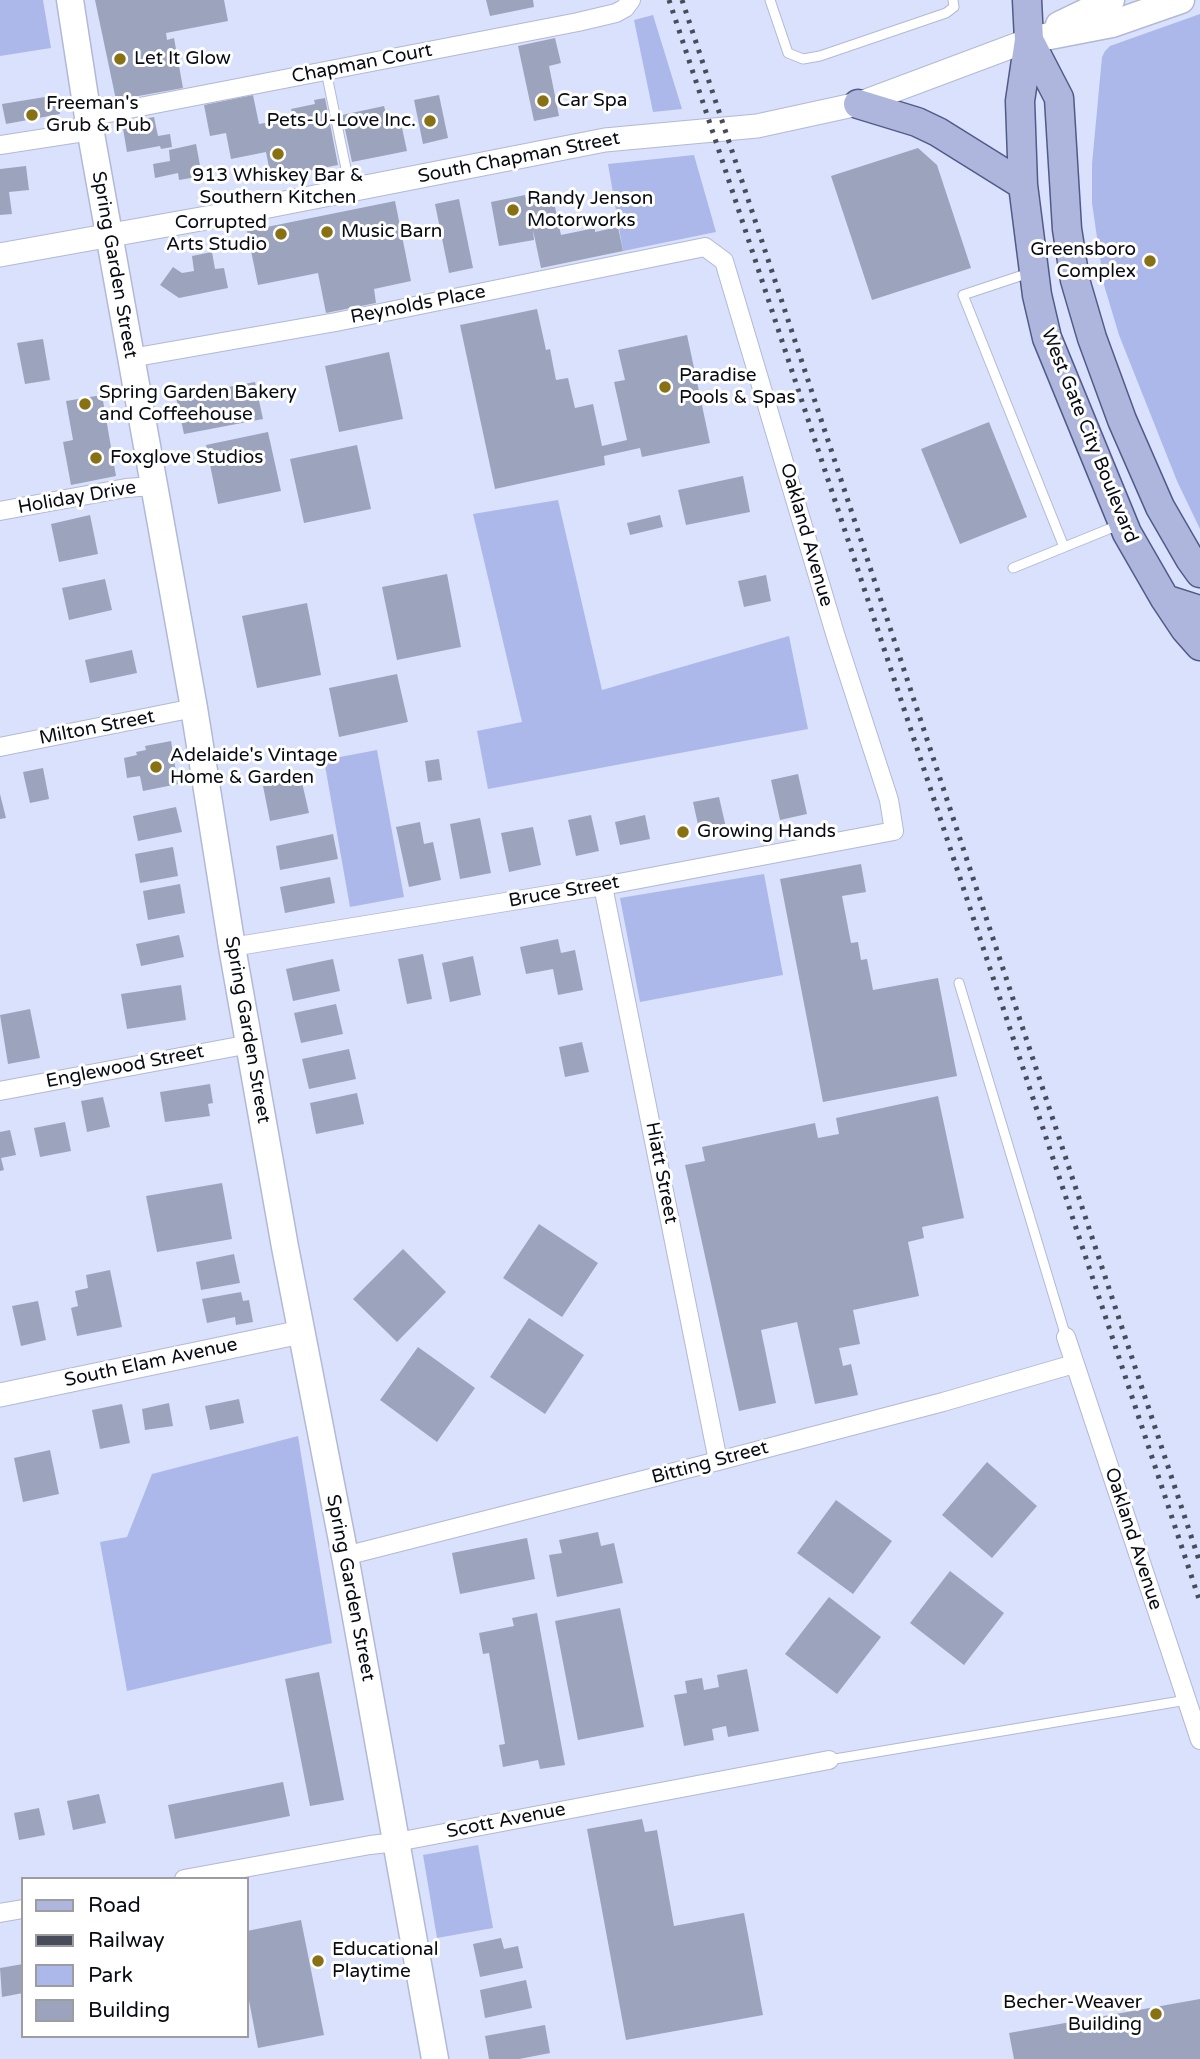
<!DOCTYPE html>
<style>
body{margin:0}
#map{position:relative;width:1200px;height:2059px;overflow:hidden;background:#d9e1fd;font-family:"Varela Round",sans-serif}
canvas{display:block}
.legend{position:absolute;left:21px;top:1877px;width:228px;height:161px;box-sizing:border-box;background:#fff;border:2px solid #9d9da1;margin:0;padding:9px 12px;list-style:none;font-size:21px;color:#090b14}
.legend li{display:flex;align-items:center;gap:14px;height:35px}
.legend b{width:35px;border:2px solid #9d9da1}
</style>
<div id="map">
<canvas width="1200" height="2059"></canvas>
<ul class="legend">
<li><b style="height:9px;background:#aeb6dd"></b>Road</li>
<li><b style="height:9px;background:#484c5a"></b>Railway</li>
<li><b style="height:19px;background:#adb8ea"></b>Park</li>
<li><b style="height:19px;background:#9ca3bd"></b>Building</li>
</ul>
</div>
<script>
const ctx = document.querySelector('canvas').getContext('2d');
ctx.lineJoin = 'round';
function paint(path, color) { ctx.fillStyle = color; ctx.fill(path, 'evenodd'); }
const poly = rows => new Path2D(rows.map(r => 'M' + r).join(''));
function trace(path, color, width, dash) { ctx.strokeStyle = color; ctx.lineWidth = width; ctx.lineCap = dash ? 'butt' : 'round'; ctx.setLineDash(dash || []); ctx.stroke(path); }
function label(font, color, halo, rows, align = 'center') {
  ctx.font = font + ' "Varela Round",sans-serif'; ctx.lineWidth = 6; ctx.setLineDash([]); ctx.textBaseline = 'middle'; ctx.strokeStyle = halo; ctx.fillStyle = color; for (const [text, x, y, turn = 0] of rows) {
    ctx.save(); ctx.translate(x, y); ctx.rotate((+turn || 0) * Math.PI / 180); ctx.textAlign = isNaN(turn) ? turn : align; if (halo) ctx.strokeText(text, 0, 0); ctx.fillText(text, 0, 0); ctx.restore();
  }
}
const green = poly([
 [0,0,43,0,51,48,0,56],
 [1200,14,1200,529,1177,481,1119,335,1104,285,1092,203,1092,164,1102,57,1105,51,1110,46],
 [653,15,682,109,653,112,634,20],
 [694,155,716,232,623,251,608,164],
 [558,500,602,690,789,636,808,729,488,789,477,731,522,722,473,514],
 [377,750,404,897,350,907,324,760],
 [764,874,783,975,640,1002,620,898],
 [298,1436,332,1643,127,1691,100,1542,127,1537,152,1474],
 [478,1845,493,1928,437,1938,423,1855]
]);
const building = poly([
 [95,0,224,0,228,21,166,33,167,40,174,38,183,88,116,100],
 [486,0,533,0,534,7,490,16],
 [555,38,561,63,549,66,559,116,534,121,518,46],
 [57,95,60,114,6,124,2,104],
 [253,95,259,124,293,118,291,109,315,104,314,100,325,98,338,165,271,178,266,152,231,159,226,133,210,136,204,105],
 [439,95,448,138,423,144,414,100],
 [384,106,387,117,399,114,407,151,352,162,342,115],
 [154,117,158,136,170,134,172,147,161,149,160,146,127,152,122,123],
 [196,144,202,176,179,180,178,173,155,178,153,164,170,161,169,150],
 [918,148,937,165,971,268,872,300,831,176],
 [26,166,29,190,9,192,12,214,0,215,0,169],
 [525,195,527,203,553,198,561,235,595,228,595,232,618,227,623,251,541,268,533,230,534,240,499,246,491,202],
 [459,199,473,268,449,273,435,204],
 [395,201,411,281,374,289,376,303,326,313,318,273,258,285,247,231],
 [212,252,215,269,224,268,228,288,179,298,160,285,173,267,182,273,194,271,192,256],
 [537,309,546,350,550,349,556,380,568,378,575,408,593,404,602,446,627,440,614,382,625,380,618,350,687,335,710,443,642,457,640,448,604,456,605,465,495,489,460,325],
 [43,339,50,380,25,384,17,343],
 [389,352,403,419,339,432,325,366],
 [255,382,263,419,184,434,176,397],
 [102,395,116,476,71,485,63,442,73,440,66,401],
 [989,422,1027,517,960,544,921,449],
 [268,432,281,491,218,504,206,445],
 [357,445,371,509,304,523,290,459],
 [743,476,750,512,686,525,678,490],
 [90,515,98,554,59,562,51,524],
 [660,515,663,527,630,535,627,523],
 [447,574,461,647,397,660,382,587],
 [766,575,771,601,744,607,738,581],
 [105,579,112,610,69,620,62,588],
 [307,603,321,675,257,688,242,616],
 [132,650,137,673,90,683,85,660],
 [397,674,408,722,339,737,329,688],
 [171,741,178,784,143,791,140,776,127,778,124,758,137,755,136,752,146,750,145,746],
 [439,759,442,780,428,782,425,761],
 [43,768,49,799,30,803,23,772],
 [798,774,807,814,780,820,771,780],
 [301,778,309,813,270,821,263,786],
 [0,794,6,818,0,819],
 [719,797,727,832,701,838,693,802],
 [176,807,182,832,138,841,133,816],
 [591,815,599,851,576,856,568,820],
 [645,815,650,839,620,845,615,822],
 [480,818,491,873,460,879,450,824],
 [420,822,424,844,433,842,441,880,409,887,396,827],
 [533,827,541,865,509,872,501,833],
 [333,834,338,859,280,870,276,846],
 [173,847,178,876,140,883,135,854],
 [861,864,866,892,842,896,851,943,858,942,861,960,867,959,873,990,938,978,957,1076,823,1102,780,879],
 [330,877,335,903,285,913,280,887],
 [180,884,185,913,148,920,143,891],
 [179,935,184,957,141,966,136,944],
 [558,939,561,953,575,950,583,990,558,995,553,969,526,974,520,947],
 [423,954,432,999,407,1004,398,959],
 [473,956,481,995,450,1002,442,963],
 [333,959,340,991,293,1001,286,969],
 [181,985,186,1020,127,1029,121,994],
 [336,1004,343,1034,301,1043,294,1013],
 [30,1009,40,1058,8,1064,0,1015],
 [582,1042,589,1072,565,1077,559,1047],
 [349,1049,356,1079,309,1089,302,1059],
 [210,1084,213,1103,208,1104,210,1116,165,1122,160,1092],
 [357,1093,364,1124,316,1134,310,1103],
 [938,1096,964,1218,922,1227,924,1238,908,1242,919,1296,853,1310,860,1344,839,1348,843,1366,851,1364,858,1395,815,1404,797,1322,761,1330,776,1403,739,1411,685,1165,705,1161,702,1147,815,1123,818,1138,839,1134,836,1118],
 [103,1097,110,1127,87,1132,81,1101],
 [65,1122,71,1151,40,1157,34,1128],
 [10,1130,16,1155,1,1158,4,1170,0,1171,0,1132],
 [222,1183,232,1239,157,1252,146,1196],
 [539,1224,598,1263,562,1317,503,1278],
 [403,1249,446,1292,397,1342,353,1299],
 [234,1254,240,1283,201,1290,196,1262],
 [110,1270,122,1327,77,1336,71,1308,78,1306,75,1291,88,1288,86,1275],
 [241,1292,243,1301,249,1300,253,1322,236,1325,235,1317,207,1323,202,1299],
 [38,1301,46,1340,21,1346,12,1306],
 [529,1318,584,1355,545,1414,490,1377],
 [418,1347,475,1388,437,1442,380,1400],
 [239,1399,244,1423,210,1430,205,1406],
 [169,1403,173,1426,145,1430,142,1409],
 [122,1404,130,1443,100,1449,92,1410],
 [50,1450,59,1494,23,1502,14,1458],
 [987,1462,1037,1506,992,1558,942,1515],
 [836,1500,892,1541,853,1594,797,1553],
 [598,1532,601,1546,614,1543,623,1583,557,1597,549,1555,562,1553,559,1540],
 [527,1538,535,1579,460,1594,452,1553],
 [950,1571,1004,1613,964,1665,910,1623],
 [829,1597,881,1637,837,1694,785,1654],
 [620,1608,644,1727,578,1740,555,1621],
 [537,1613,565,1765,540,1769,538,1760,503,1767,499,1745,505,1744,489,1653,483,1654,479,1633,514,1626,512,1618],
 [747,1669,759,1731,728,1737,726,1726,712,1729,714,1740,684,1746,674,1695,687,1693,685,1681,702,1678,704,1690,719,1687,717,1675],
 [319,1672,344,1800,310,1806,285,1679],
 [283,1782,290,1816,175,1839,168,1805],
 [99,1794,106,1823,73,1830,67,1801],
 [39,1808,45,1835,19,1840,14,1813],
 [642,1819,645,1832,657,1830,674,1926,744,1913,763,2015,626,2040,587,1829],
 [301,1920,324,2035,258,2048,247,1990,247,1931],
 [501,1938,504,1949,518,1946,523,1968,480,1977,473,1944],
 [23,1964,23,1993,2,1997,0,1968],
 [526,1980,532,2008,485,2018,480,1990],
 [1200,1999,1200,2059,1014,2059,1009,2033],
 [545,2025,550,2053,519,2059,489,2059,485,2036]
]);
const service = poly([
 [770,0,788,53,803,59,820,56,946,13,954,7,953,0],
 [326,71,350,188],
 [1029,273,963,295,1064,547],
 [1013,568,1121,524],
 [959,983,1066,1337],
 [829,1760,1187,1700]
]);
const minor = poly([
 [88,117,578,22,616,13,625,8,631,0],
 [0,145,91,131],
 [131,358,336,322,705,247,724,261,836,637,889,800,894,831,603,886,232,947],
 [0,511,126,488,153,486],
 [0,747,194,708],
 [603,886,718,1461],
 [0,1091,250,1044],
 [1066,1337,1200,1740],
 [345,1556,718,1461,943,1402,1074,1364],
 [184,1879,370,1845,397,1842,829,1760],
 [0,1913,23,1909]
]);
const tertiary = poly([
 [0,255,223,215,605,140,757,126,858,104,1029,40],
 [0,1395,301,1332]
]);
const secondary = poly([
 [70,0,88,117,194,708,232,947,285,1247,345,1556,435,2059],
 [1059,25,1111,0],
 [1029,40,1112,24,1181,0]
]);
const primary = poly([
 [1027,0,1029,40,1020,101,1023,185,1037,295,1047,338,1127,533,1165,599,1185,629,1200,646],
 [1029,40,1059,98,1067,229,1075,280,1092,338,1122,420,1160,507,1190,559,1200,573],
 [858,104,917,122,938,132,1023,185],
 [1165,599,1196,609,1200,614]
]);
const rail = poly([
 [669,0,1200,1602],
 [682,0,1200,1563]
]);
const markers = [
 [120,59,7,"#887113"],
 [543,101,7,"#887113"],
 [32,115,7,"#887113"],
 [430,121,7,"#887113"],
 [278,154,7,"#887113"],
 [513,210,7,"#887113"],
 [327,232,7,"#887113"],
 [281,234,7,"#887113"],
 [1150,261,7,"#887113"],
 [665,387,7,"#887113"],
 [85,404,7,"#887113"],
 [96,458,7,"#887113"],
 [156,767,7,"#887113"],
 [683,832,7,"#887113"],
 [318,1961,7,"#887113"],
 [1156,2014,7,"#887113"]
];
const poiNames = [
 ["Let It Glow",134,59],
 ["Car Spa",557,101],
 ["Freeman's",46,104],
 ["Grub & Pub",46,126],
 ["Pets-U-Love Inc.",416,121,"right"],
 ["913 Whiskey Bar &",278,176,"center"],
 ["Southern Kitchen",278,198,"center"],
 ["Randy Jenson",527,199],
 ["Motorworks",527,221],
 ["Corrupted",267,223,"right"],
 ["Arts Studio",267,245,"right"],
 ["Music Barn",341,232],
 ["Greensboro",1136,250,"right"],
 ["Complex",1136,272,"right"],
 ["Paradise",679,376],
 ["Pools & Spas",679,398],
 ["Spring Garden Bakery",99,393],
 ["and Coffeehouse",99,415],
 ["Foxglove Studios",110,458],
 ["Adelaide's Vintage",170,756],
 ["Home & Garden",170,778],
 ["Growing Hands",697,832],
 ["Educational",332,1950],
 ["Playtime",332,1972],
 ["Becher-Weaver",1142,2003,"right"],
 ["Building",1142,2025,"right"]
];
const streetNames = [
 ["Chapman Court",362,64,-11],
 ["South Chapman Street",519,158,-11],
 ["Spring Garden Street",114,265,80],
 ["Reynolds Place",418,305,-11],
 ["West Gate City Boulevard",1089,436,68],
 ["Holiday Drive",77,498,-10],
 ["Oakland Avenue",806,535,74],
 ["Milton Street",97,728,-11],
 ["Bruce Street",564,892,-10],
 ["Spring Garden Street",247,1030,80],
 ["Englewood Street",125,1067,-11],
 ["Hiatt Street",661,1173,79],
 ["South Elam Avenue",151,1363,-12],
 ["Bitting Street",710,1463,-15],
 ["Oakland Avenue",1133,1539,72],
 ["Spring Garden Street",350,1588,79],
 ["Scott Avenue",506,1821,-11]
];
paint(green, '#adb8ea');
paint(building, '#9ca3bd');
trace(service, '#b2b9d4', 11);
trace(minor, '#b2b9d4', 20);
trace(tertiary, '#b2b9d4', 25);
trace(secondary, '#b2b9d4', 29);
trace(primary, '#515b88', 31);
trace(service, '#fff', 9);
trace(minor, '#fff', 18);
trace(tertiary, '#fff', 23);
trace(secondary, '#fff', 26);
trace(primary, '#aeb6dd', 28);
trace(rail, '#484c5a', 5, [3.5, 7]);
for (const [x, y, r, color] of markers) { const dot = new Path2D(); dot.arc(x, y, r, 0, 2 * Math.PI); ctx.fillStyle = color; ctx.fill(dot); trace(dot, '#fff', 2.5); }
label('19px', '#090b14', '#fff', poiNames, 'left');
label('19px', '#090b14', '#fff', streetNames);
</script>
